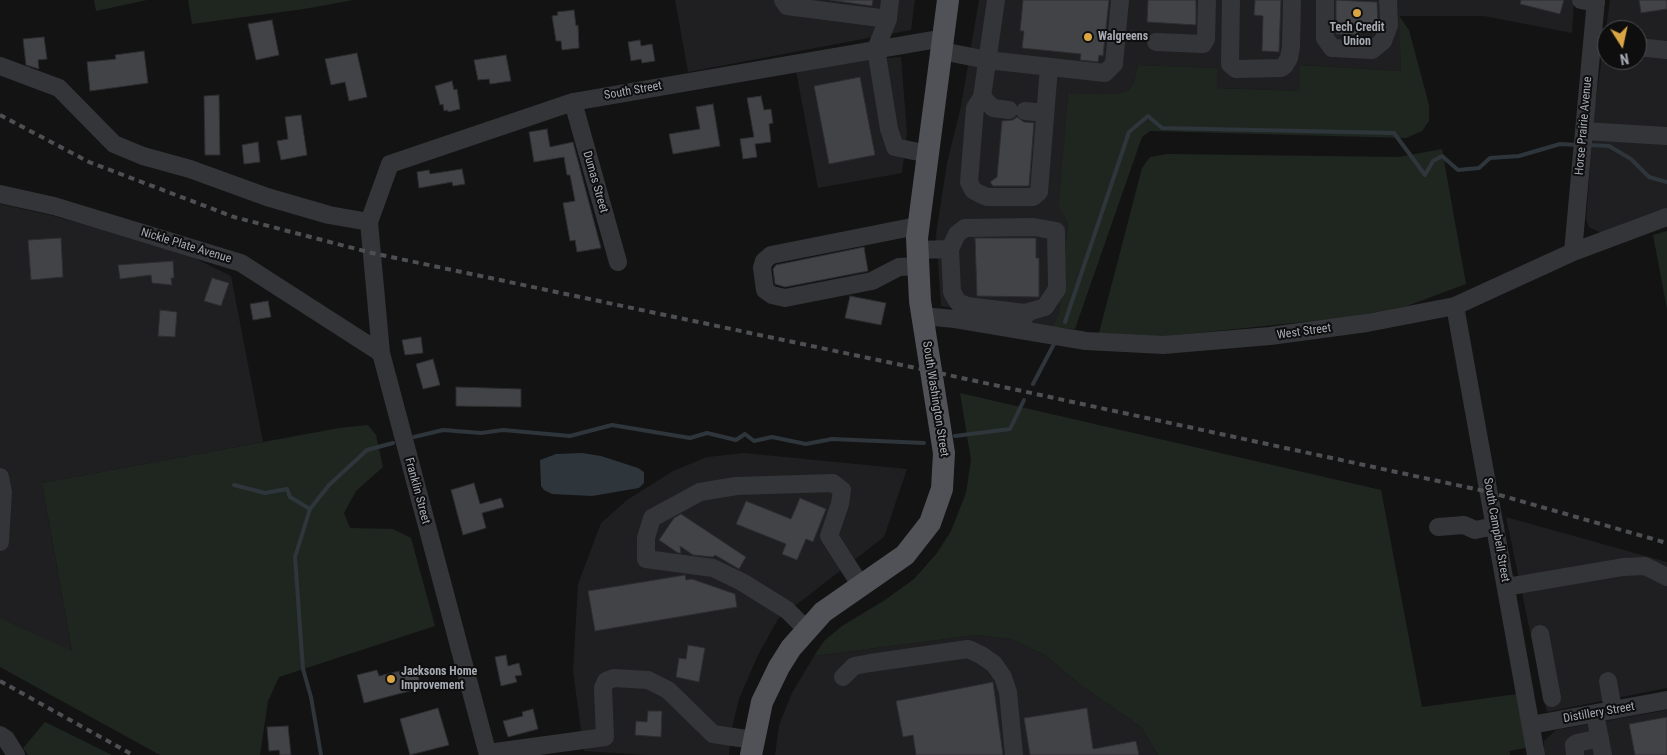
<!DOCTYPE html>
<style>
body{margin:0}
#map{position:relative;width:1667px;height:755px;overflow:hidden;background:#131314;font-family:"Roboto Condensed",sans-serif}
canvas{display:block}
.north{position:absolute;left:1597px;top:20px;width:50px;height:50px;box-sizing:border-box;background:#0e0e0f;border:1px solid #4b4c51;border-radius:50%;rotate:170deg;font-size:14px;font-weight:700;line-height:20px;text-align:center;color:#a6aab3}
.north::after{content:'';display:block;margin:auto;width:18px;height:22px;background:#daa644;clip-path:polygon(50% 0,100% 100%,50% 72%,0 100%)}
</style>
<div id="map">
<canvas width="1667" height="755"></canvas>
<div class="north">N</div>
</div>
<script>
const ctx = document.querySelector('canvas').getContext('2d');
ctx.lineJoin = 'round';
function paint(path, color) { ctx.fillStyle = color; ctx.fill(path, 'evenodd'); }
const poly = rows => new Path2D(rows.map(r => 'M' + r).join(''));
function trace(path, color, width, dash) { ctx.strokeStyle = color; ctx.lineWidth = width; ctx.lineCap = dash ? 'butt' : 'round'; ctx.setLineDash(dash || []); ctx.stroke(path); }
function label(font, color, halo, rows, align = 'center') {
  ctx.font = font + ' "Roboto Condensed",sans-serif'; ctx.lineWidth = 4; ctx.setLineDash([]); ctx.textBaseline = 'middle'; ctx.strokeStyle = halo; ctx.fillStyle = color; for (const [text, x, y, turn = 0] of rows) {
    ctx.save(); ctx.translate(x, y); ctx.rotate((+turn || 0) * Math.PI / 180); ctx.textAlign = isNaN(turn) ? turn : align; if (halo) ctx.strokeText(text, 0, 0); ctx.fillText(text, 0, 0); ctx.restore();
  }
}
const built = poly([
 [675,0,915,0,911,30,688,72],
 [979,0,1574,0,1572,33,1484,16,1400,16,1401,71,1301,65,1299,91,1217,88,1217,68,1138,65,1133,85,1127,91,1116,94,1068,93,1060,206,1068,223,1059,312,1053,327,941,306,936,234,947,163,961,106],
 [1610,0,1667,0,1667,208,1601,233,1589,227,1586,219,1595,106],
 [1607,30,1637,30,1637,60,1607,60],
 [901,57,907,133,902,173,818,188,796,71,859,60],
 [0,204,50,215,182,252,231,276,263,442,42,483,72,652,0,618],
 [744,453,907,469,884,537,778,619,758,655,739,699,731,732,729,755,646,755,584,751,573,671,578,584,601,523,627,500,673,471,707,457],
 [1506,517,1667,562,1667,688,1547,712],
 [976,635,1012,639,1045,655,1082,686,1141,727,1158,755,775,755,779,725,792,693,814,656],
 [1667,710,1667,755,1544,755,1544,741,1556,730]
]);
const green = poly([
 [94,0,147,0,96,11],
 [188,0,353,0,304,9,192,24],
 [1399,16,1409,30,1429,105,1429,121,1422,131,1406,138,1150,131,1142,137,1075,329,1053,327,1059,312,1068,223,1059,206,1068,93,1116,94,1127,91,1133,85,1138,65,1217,68,1217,88,1299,91,1300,65,1401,71],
 [1442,149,1466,284,1407,306,1351,317,1158,337,1099,333,1142,168,1150,157,1167,154,1399,157],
 [1667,231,1667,309,1653,235],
 [960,393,1381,490,1422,707,1517,694,1525,737,1525,748,1509,751,1510,755,1158,755,1141,727,1082,686,1045,655,1012,639,976,635,814,656,824,641,842,626,885,600,914,579,937,553,951,531,966,493,971,460],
 [368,425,376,435,383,467,356,491,344,513,350,528,393,529,411,538,435,626,279,677,268,701,260,755,160,755,0,667,0,618,72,651,42,483,339,428],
 [45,722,112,755,28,755,23,748]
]);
const water = poly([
 [582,453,601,456,638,468,644,472,644,483,639,488,592,496,552,494,544,490,541,486,540,460,556,454]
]);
const stream = poly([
 [1588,145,1609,146,1631,159,1649,177,1667,182],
 [1065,322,1129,132,1148,116,1162,128,1394,133,1425,175,1433,161,1442,156,1458,170,1479,168,1490,158,1519,156,1560,144,1579,145],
 [1033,384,1055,342],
 [955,436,1010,429,1024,400],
 [414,437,443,430,481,433,503,430,570,436,612,425,690,438,707,433,736,440,745,434,754,441,772,437,806,444,832,439,924,443],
 [234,485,265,493,287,489,290,497,310,509],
 [321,755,311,697,303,669,295,557,310,509,329,485,367,450,393,443]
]);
const building = poly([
 [830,0,873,0,872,6,830,0],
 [1023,0,1109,0,1103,56,1099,55,1098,62,1080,60,1081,54,1022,48,1024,31,1020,31,1023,0],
 [1148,0,1196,0,1196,25,1147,22,1148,0],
 [1255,0,1281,0,1279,52,1262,51,1263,16,1254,15,1255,0],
 [1336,0,1377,2,1378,24,1360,24,1360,35,1336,34,1336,0],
 [1521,0,1564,0,1560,14,1520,4,1521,0],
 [1639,0,1667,0,1667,9,1641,13,1639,0],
 [574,10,576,26,578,25,579,48,562,50,561,41,556,41,552,16,558,15,557,12,574,10],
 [272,20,279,55,256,60,248,24,272,20],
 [44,37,47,59,38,60,39,69,26,65,23,39,44,37],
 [640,40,641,46,652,44,655,61,642,63,641,59,631,61,628,42,640,40],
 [144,51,148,83,90,91,87,62,116,59,115,55,144,51],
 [357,53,367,97,349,101,345,82,331,85,325,59,357,53],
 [506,55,511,81,490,84,489,79,478,80,474,60,506,55],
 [860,77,875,155,829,164,814,86,860,77],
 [452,81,454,90,457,89,460,109,448,112,448,110,444,111,443,104,440,105,435,86,452,81],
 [219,95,220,155,205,155,204,96,219,95],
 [761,96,764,110,771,109,773,123,769,124,771,142,755,144,757,157,743,159,740,139,754,137,747,98,761,96],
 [713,104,720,146,673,154,669,134,700,129,696,107,713,104],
 [301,115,307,155,281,160,277,141,288,139,285,117,301,115],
 [1017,117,1024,122,1034,123,1029,186,993,186,990,182,997,177,1002,121,1013,120,1017,117],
 [547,129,550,147,573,142,601,248,577,252,575,240,570,241,563,203,575,201,570,175,567,175,564,157,534,162,529,132,547,129],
 [258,142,260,162,244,164,242,145,258,142],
 [462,169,465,184,453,186,452,182,419,188,417,172,429,170,430,174,462,169],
 [61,238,63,277,31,280,28,240,61,238],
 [975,238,1036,238,1036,258,1039,258,1039,297,977,296,975,238],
 [864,247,868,271,785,287,775,284,773,269,776,265,864,247],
 [173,261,174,278,171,278,172,285,152,283,151,275,120,279,118,265,173,261],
 [212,278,229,283,221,306,204,301,212,278],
 [850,296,886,303,881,325,845,318,850,296],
 [268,301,271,317,253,320,250,304,268,301],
 [160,310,177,312,175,337,158,336,160,310],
 [421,337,423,353,405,355,402,340,421,337],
 [433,359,440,385,423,389,416,364,433,359],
 [456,387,521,389,521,407,456,406,456,387],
 [474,483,480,504,501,498,504,507,482,513,486,528,463,535,451,490,474,483],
 [800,498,826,509,813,542,806,539,797,560,782,554,786,544,736,524,746,501,791,519,800,498],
 [681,514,746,557,739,569,715,555,713,557,693,555,680,546,681,553,678,553,659,540,674,518,681,514],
 [685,575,686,580,692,579,735,594,737,607,595,631,588,591,685,575],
 [688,645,705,648,699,682,676,677,679,658,686,659,688,645],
 [506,655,508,666,519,663,522,675,515,676,517,682,501,686,495,657,506,655],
 [416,667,421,688,364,703,357,675,377,670,379,676,416,667],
 [993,682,1003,755,916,755,913,735,903,737,896,701,993,682],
 [438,708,449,745,410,755,400,719,438,708],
 [1087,708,1093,749,1136,741,1139,755,1030,755,1024,718,1087,708],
 [533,709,538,729,508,737,503,721,523,716,522,712,533,709],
 [648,711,662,711,661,737,635,735,636,721,647,722,648,711],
 [1667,717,1667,755,1635,755,1629,724,1667,717],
 [288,726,291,755,280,755,279,750,269,751,267,727,288,726]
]);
const minor = poly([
 [783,0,787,6,888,19],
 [890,0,888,19,876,49,889,129,895,147,928,154],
 [996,0,982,97,975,108,969,182,973,190,980,194,987,197,1033,197,1039,192,1049,67],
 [1231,0,1230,64,1236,69,1281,68,1285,65,1289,58,1291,47,1292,0],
 [1325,0,1325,38,1332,48,1372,50,1383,41,1389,25,1388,0],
 [1581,0,1596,3],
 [1156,42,1203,44,1206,39,1207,0],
 [1637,47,1667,50],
 [942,51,987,60,1105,73,1114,64,1120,0],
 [0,66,59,88,114,144,143,156,190,169,267,197,329,215,369,222],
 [982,97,993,108,1009,110],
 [573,102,618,262],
 [1025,111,1045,113],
 [1584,131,1667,136],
 [0,194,54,206,241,263,381,353],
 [917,226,771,255,764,261,762,268,765,290,772,295,785,298,872,281,899,267,918,266],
 [950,249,957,234,965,228,1034,227,1056,231,1057,289,1045,307,1025,313],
 [917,250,950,249,952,292,958,302,967,306,1025,313,1023,323],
 [1573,252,1596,0],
 [1455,306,1536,755],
 [922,316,955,319,1086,341,1163,345,1270,336,1367,323,1455,306,1573,252,1667,217],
 [0,477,3,492,0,542],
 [1438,527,1464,525,1475,530,1495,526],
 [1506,587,1623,567,1645,566,1667,577],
 [806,629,787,610,742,582,713,568,646,559,646,538,652,518,700,492,736,486,833,483,842,490,840,504,829,536,861,586],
 [1540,634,1552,698],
 [843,677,854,666,870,663,968,649,981,655,994,664,1003,677,1008,692,1014,755],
 [1608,681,1613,710],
 [1595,714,1603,755],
 [1531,725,1667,700],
 [0,735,6,739,16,755],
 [488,753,605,737,603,688,606,681,614,678,648,680,668,690,713,734,753,740],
 [488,755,381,353,369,222,390,164,573,102,944,38],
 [1575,755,1574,745,1577,743,1600,738]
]);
const major = poly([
 [751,755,762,702,779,667,791,648,823,612,905,555,930,523,942,489,944,453,920,301,917,238,948,0]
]);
const rail = poly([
 [0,115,89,162,234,217,372,253,911,367,1489,492,1667,543],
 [0,681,133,755]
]);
const markers = [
 [1357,13,5,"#daa644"],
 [1088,37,5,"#daa644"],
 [391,679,5,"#daa644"]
];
const poiNames = [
 ["Tech Credit",1357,28,"center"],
 ["Union",1357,42,"center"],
 ["Walgreens",1098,37],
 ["Jacksons Home",401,672],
 ["Improvement",401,686]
];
const streetNames = [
 ["South Street",633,91,-10],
 ["Horse Prairie Avenue",1584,126,-85],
 ["Dumas Street",595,182,74],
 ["Nickle Plate Avenue",186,246,17],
 ["West Street",1304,332,-8],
 ["South Washington Street",935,399,81],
 ["Franklin Street",417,491,75],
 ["South Campbell Street",1496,530,80],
 ["Distillery Street",1599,713,-10]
];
paint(built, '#1f1f21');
paint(green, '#1f2620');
paint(water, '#2e353b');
trace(stream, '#2e353b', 4);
paint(building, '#424347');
trace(building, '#2d2d30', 1);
trace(minor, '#343538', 18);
trace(major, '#505257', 22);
trace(rail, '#4d4f53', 4, [6, 5]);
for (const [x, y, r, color] of markers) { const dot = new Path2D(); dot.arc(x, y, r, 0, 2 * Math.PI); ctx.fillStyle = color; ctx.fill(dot); trace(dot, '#0e0e0f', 2); }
label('bold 12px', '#a6aab3', '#0e0e0f', poiNames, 'left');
label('12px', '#a6aab3', '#0e0e0f', streetNames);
</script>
